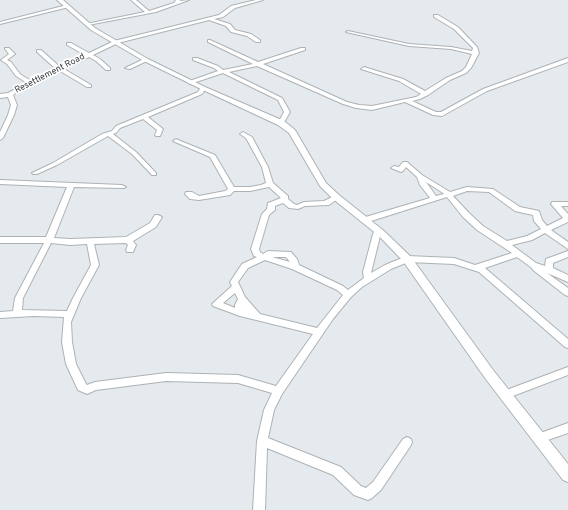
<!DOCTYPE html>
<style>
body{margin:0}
canvas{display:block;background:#e5eaee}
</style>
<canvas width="568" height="510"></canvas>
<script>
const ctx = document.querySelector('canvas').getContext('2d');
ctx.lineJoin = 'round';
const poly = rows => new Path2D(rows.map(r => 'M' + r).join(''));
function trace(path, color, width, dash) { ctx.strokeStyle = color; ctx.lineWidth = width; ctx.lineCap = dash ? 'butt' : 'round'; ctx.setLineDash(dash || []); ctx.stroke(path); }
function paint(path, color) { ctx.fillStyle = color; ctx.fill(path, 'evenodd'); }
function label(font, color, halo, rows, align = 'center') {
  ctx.font = font + ' Overpass,sans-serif'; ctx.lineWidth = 3.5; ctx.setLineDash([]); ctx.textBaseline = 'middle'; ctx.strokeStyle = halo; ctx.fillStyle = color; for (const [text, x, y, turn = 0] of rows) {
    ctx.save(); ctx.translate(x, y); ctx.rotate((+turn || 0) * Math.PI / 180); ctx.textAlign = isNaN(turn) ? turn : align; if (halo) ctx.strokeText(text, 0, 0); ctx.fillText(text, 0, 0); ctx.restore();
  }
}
const minor = poly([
 [131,0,136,0,149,11,174,3,176,0,180,0,180,1,189,0,156,12,88,25,86,24,145,12,131,0],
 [256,0,263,0,235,8,223,17,214,19,230,24,235,30,251,34,260,40,260,42,256,42,247,36,231,32,226,26,209,20,118,43,93,55,100,59,110,68,110,70,106,70,96,61,89,57,64,69,91,85,91,87,87,87,60,71,17,92,13,95,17,105,14,115,3,138,0,140,0,132,8,115,11,105,8,97,0,98,0,94,8,93,27,83,16,76,7,64,1,60,9,54,5,49,5,48,9,48,15,54,7,60,11,62,20,74,31,81,56,69,37,52,37,50,41,50,60,67,85,55,67,45,67,43,71,43,89,53,114,41,219,15,231,6,256,0],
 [67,5,69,6,69,7,0,24,0,22,67,5],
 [434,15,438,15,458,27,477,47,479,53,471,68,466,73,450,80,428,95,420,99,412,101,436,112,441,112,483,89,568,58,568,62,487,91,442,116,433,115,405,102,372,110,356,108,343,104,257,66,229,72,282,98,290,112,283,124,281,125,278,123,284,112,278,100,223,73,190,84,187,82,218,71,214,68,193,60,193,58,197,58,218,66,223,70,253,64,208,42,208,40,210,40,258,62,301,48,305,48,305,50,263,64,347,102,359,105,372,106,416,97,421,94,399,81,361,69,364,67,403,79,425,91,446,78,462,71,466,67,472,54,451,49,409,46,346,32,348,31,409,44,451,47,472,51,473,48,454,29,434,17,434,15],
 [144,59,149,60,130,69,125,68,144,59],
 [201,87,206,88,202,94,148,117,163,129,160,136,156,136,155,135,157,130,143,119,120,128,116,133,113,134,136,152,156,173,156,175,152,175,132,154,108,136,57,165,37,174,33,174,32,173,53,163,102,134,112,131,116,126,198,92,201,87],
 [243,132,252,137,268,167,273,183,288,196,288,199,294,204,297,205,304,202,324,201,336,195,340,197,329,205,305,206,298,209,289,208,283,203,275,206,275,210,269,215,259,249,260,252,263,254,268,251,291,252,297,259,299,265,343,286,348,290,364,278,363,272,373,234,374,232,381,230,385,233,380,236,371,273,385,265,407,256,454,258,475,265,512,253,477,230,463,217,447,197,368,222,362,222,361,220,362,218,430,198,420,185,417,177,406,167,403,171,401,172,391,168,394,166,399,167,403,162,407,162,422,175,450,192,467,187,493,189,520,207,539,211,542,220,547,226,563,218,551,204,552,202,568,202,568,206,561,206,568,214,568,222,551,230,568,242,568,249,545,233,532,240,512,245,536,263,545,266,546,259,568,251,568,257,553,263,553,268,568,275,568,282,547,273,568,288,568,296,565,295,533,270,532,268,517,257,485,268,568,339,568,348,565,347,479,272,454,264,408,262,391,269,362,287,351,297,333,319,282,394,274,410,268,438,341,467,361,486,366,488,373,482,403,439,407,437,411,439,412,442,411,445,381,490,372,498,368,500,354,495,333,475,267,448,265,510,253,510,257,441,264,410,272,393,238,383,166,381,96,390,87,394,78,390,66,364,62,342,64,317,34,316,0,318,0,312,13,311,15,298,44,243,0,243,0,237,46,237,67,187,0,184,0,180,122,185,126,187,124,188,74,187,54,238,70,239,126,237,150,223,155,215,158,215,162,217,156,227,133,241,136,245,133,252,127,252,126,250,128,245,126,243,94,244,99,265,81,298,71,322,72,342,76,364,86,384,87,385,95,382,166,373,238,375,276,386,313,334,240,316,213,306,212,304,232,286,230,282,242,264,257,257,254,256,251,249,262,214,267,209,268,203,281,198,269,187,250,191,234,191,230,195,199,200,190,199,185,194,186,192,192,192,199,196,225,191,228,189,210,157,173,141,176,139,178,140,215,155,234,187,250,187,261,185,266,183,262,167,246,138,240,134,243,132],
 [426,182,443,193,444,194,436,196,426,182],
 [467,191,489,192,515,211,533,215,534,221,541,229,527,236,507,241,483,226,469,213,453,196,467,191],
 [51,243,70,245,87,244,91,265,73,298,67,311,22,310,23,298,51,243],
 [272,257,286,257,290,262,272,257],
 [265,260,292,269,337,290,343,295,317,328,260,314,245,297,238,282,248,268,265,260],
 [235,293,238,299,235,305,235,308,223,303,235,293],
 [568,367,568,375,505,399,501,398,500,395,501,392,568,367],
 [568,423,568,433,539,443,535,441,534,438,535,435,568,423]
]);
const major = poly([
 [57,0,63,0,95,28,148,59,205,87,284,121,295,130,326,183,339,195,384,231,411,257,493,370,568,464,568,482,563,480,485,378,403,261,378,235,333,199,320,186,289,133,278,125,201,89,144,61,91,30,57,0]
]);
const farStreetnames = [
 ["Resettlement Road",50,74,-27]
];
trace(minor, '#adb2b5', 2);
trace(major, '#adb2b5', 2);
paint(minor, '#fff');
paint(major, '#fff');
label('9px', '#3a3c3e', '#fff', farStreetnames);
</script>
